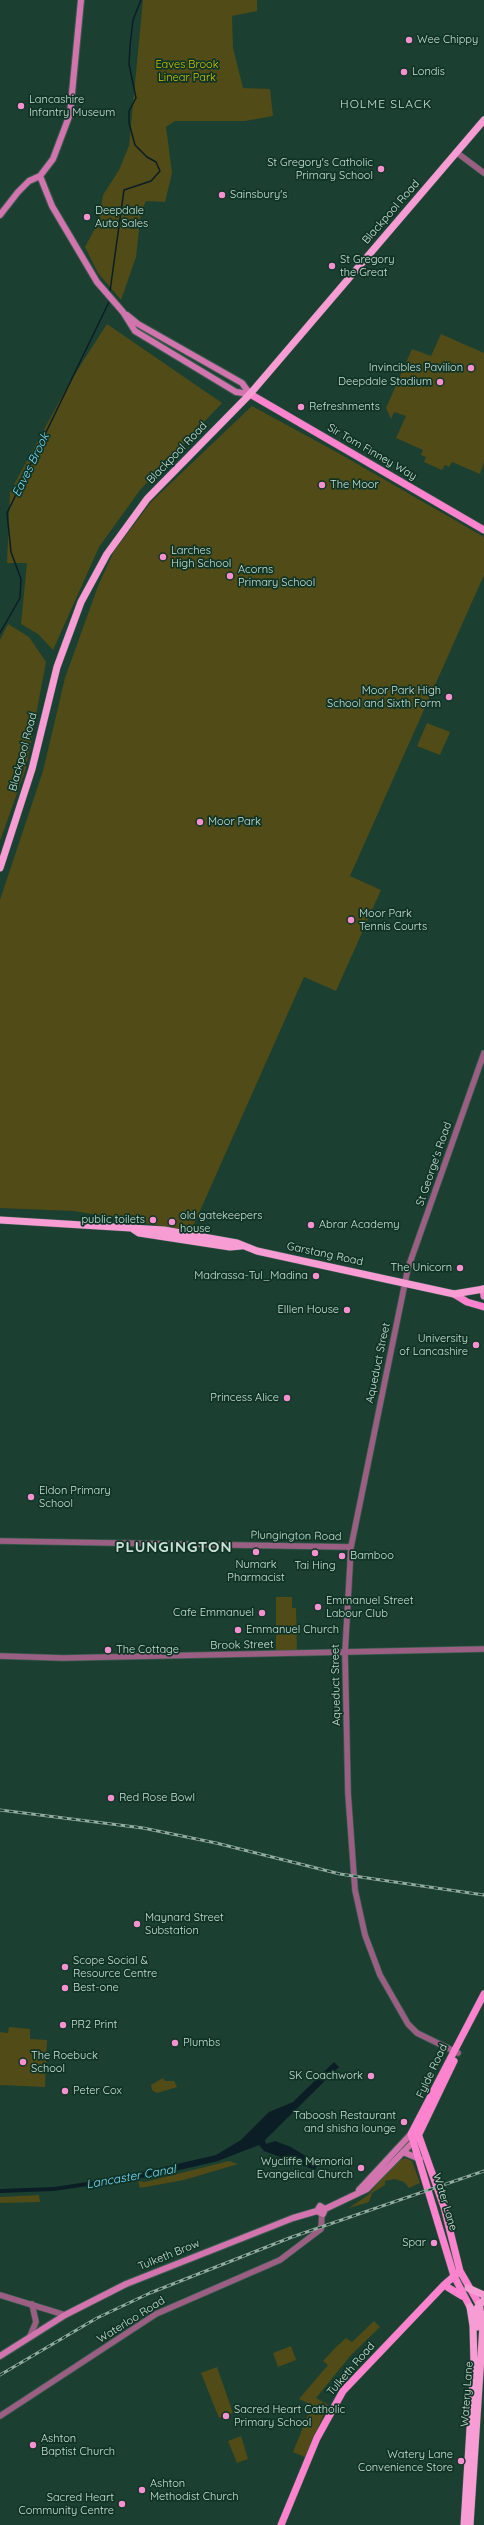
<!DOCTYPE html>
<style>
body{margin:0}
canvas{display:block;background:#1b3f30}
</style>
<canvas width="484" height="2525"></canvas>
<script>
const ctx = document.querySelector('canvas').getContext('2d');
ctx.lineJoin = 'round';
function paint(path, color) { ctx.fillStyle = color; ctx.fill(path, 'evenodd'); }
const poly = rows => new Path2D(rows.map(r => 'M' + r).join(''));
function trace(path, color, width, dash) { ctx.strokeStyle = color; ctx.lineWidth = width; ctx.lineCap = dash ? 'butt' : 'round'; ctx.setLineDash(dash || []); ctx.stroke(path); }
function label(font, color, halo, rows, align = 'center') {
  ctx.font = font + ' Quicksand,sans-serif'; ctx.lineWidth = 3.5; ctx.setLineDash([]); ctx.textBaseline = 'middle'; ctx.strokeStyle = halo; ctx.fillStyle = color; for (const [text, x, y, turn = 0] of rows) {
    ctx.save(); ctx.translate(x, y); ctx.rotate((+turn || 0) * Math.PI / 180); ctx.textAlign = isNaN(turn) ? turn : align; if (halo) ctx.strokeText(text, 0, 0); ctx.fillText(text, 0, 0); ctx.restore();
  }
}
const green = poly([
 [143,0,257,0,257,11,232,16,233,48,243,88,270,89,273,116,245,121,175,121,166,127,172,173,165,202,146,201,141,212,136,257,121,300,98,273,85,247,99,221,103,195,119,170,129,146],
 [107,324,222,403,140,490,99,547,53,650,38,634,21,624,27,563,7,563,10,492,71,380],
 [441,334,484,353,484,462,480,474,452,462,449,467,445,465,442,470,424,462,426,457,421,455,423,450,396,438,406,416,394,412,391,419,386,408,412,349,431,356],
 [252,406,340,454,484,537,484,575,350,876,381,890,336,991,304,977,191,1231,74,1211,0,1208,0,900,43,771,65,678,98,586,114,551,151,502],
 [8,624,29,637,46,662,26,768,0,841,0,640],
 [427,723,450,732,440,755,417,746],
 [276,1597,292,1597,292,1608,296,1608,297,1653,276,1653],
 [9,2027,30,2029,30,2039,47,2040,45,2087,0,2085,0,2032,8,2033],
 [163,2078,165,2081,174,2081,177,2087,157,2093,152,2090,151,2085],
 [405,2158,412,2161,420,2183,409,2188,404,2182,395,2179,385,2181,385,2185,372,2193,369,2202,349,2208,368,2195,397,2162],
 [229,2161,238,2164,184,2180,140,2188,138,2181,145,2182],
 [39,2195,40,2202,0,2203,0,2197],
 [374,2321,380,2327,351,2355,316,2398,328,2405,305,2457,293,2452,312,2405,299,2399,328,2365,323,2361,335,2348,346,2338,352,2342],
 [291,2346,296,2360,278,2367,273,2353],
 [217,2367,233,2413,219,2418,201,2373],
 [241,2436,248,2459,237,2463,228,2441]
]);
const water = poly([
 [334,2062,339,2067,265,2140,266,2144,275,2141,291,2147,315,2162,317,2166,315,2170,264,2151,259,2145,218,2161,154,2176,54,2191,0,2193,0,2189,54,2187,121,2177,216,2155,241,2140,269,2112,293,2102]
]);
const stream = poly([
 [110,291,124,190,151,181,160,171,156,162,147,157,135,145,129,123,129,111,136,98,129,64,130,46,133,20,141,0],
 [0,633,20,598,21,579,11,552,7,513,109,302]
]);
const tertiary = poly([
 [456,152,484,173],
 [0,1541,351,1547],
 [0,1656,63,1658,484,1649],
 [458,2053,417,2033,408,2024,380,1975,365,1935,355,1890,348,1793,345,1653,351,1547,408,1268,484,1053],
 [0,2295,65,2315],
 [30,2336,36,2322,32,2304],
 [0,2416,156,2314,280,2260,321,2229,322,2214]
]);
const secondary = poly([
 [40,176,52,206,97,282,123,312,135,331,236,392,250,394],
 [0,215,18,192,29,181,40,176,53,159,70,114,81,0],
 [127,315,138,324,242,383,250,394],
 [403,2152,420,2159],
 [359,2190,411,2134],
 [317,2211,323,2214,325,2209,367,2189,414,2141],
 [0,2356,65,2315,126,2284,293,2218,317,2211,320,2206,325,2209]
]);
const primary = poly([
 [250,394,484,530],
 [483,1289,484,1296],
 [454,1294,467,1302,484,1307],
 [416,2128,444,2207,460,2271,479,2304],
 [418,2136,454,2061],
 [444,2285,462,2296],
 [470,2307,454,2276,411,2134,484,1994],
 [281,2525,317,2438,343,2391,444,2285,460,2271]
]);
const trunk = poly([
 [0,868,32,769,57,667,81,602,107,554,147,499,250,394,484,120],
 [0,1220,164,1230,237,1243,257,1251,454,1294,484,1289],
 [133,1229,139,1233,230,1247,241,1246],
 [468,2288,484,2295],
 [477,2327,477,2308,484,2300],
 [464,2525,474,2364,473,2326,470,2307],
 [470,2525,483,2325,479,2304]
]);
const rail = poly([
 [0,1810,143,1828,216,1843,340,1874,484,1895],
 [0,2375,97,2318,150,2293,292,2237,484,2171]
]);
const markers = [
 [409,40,4,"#f790ce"],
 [404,72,4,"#f790ce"],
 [21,106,4,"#f790ce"],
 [381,169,4,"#f790ce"],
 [222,195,4,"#f790ce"],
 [87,217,4,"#f790ce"],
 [332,266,4,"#f790ce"],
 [471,368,4,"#f790ce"],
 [440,382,4,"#f790ce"],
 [301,407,4,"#f790ce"],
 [322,485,4,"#f790ce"],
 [163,557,4,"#f790ce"],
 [230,576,4,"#f790ce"],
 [449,697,4,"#f790ce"],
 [200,822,4,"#f790ce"],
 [351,920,4,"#f790ce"],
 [153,1220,4,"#f790ce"],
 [172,1222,4,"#f790ce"],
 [311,1225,4,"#f790ce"],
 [460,1268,4,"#f790ce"],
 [316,1276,4,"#f790ce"],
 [347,1310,4,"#f790ce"],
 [476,1345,4,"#f790ce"],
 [287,1398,4,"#f790ce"],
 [31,1497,4,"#f790ce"],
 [256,1552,4,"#f790ce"],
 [315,1553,4,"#f790ce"],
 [342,1556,4,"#f790ce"],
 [318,1607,4,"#f790ce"],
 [262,1613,4,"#f790ce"],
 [238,1630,4,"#f790ce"],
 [108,1650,4,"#f790ce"],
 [111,1798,4,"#f790ce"],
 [137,1924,4,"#f790ce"],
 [65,1967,4,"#f790ce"],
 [65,1988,4,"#f790ce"],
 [63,2025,4,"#f790ce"],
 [175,2043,4,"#f790ce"],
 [23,2062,4,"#f790ce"],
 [371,2076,4,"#f790ce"],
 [65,2091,4,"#f790ce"],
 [404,2122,4,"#f790ce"],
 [361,2168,4,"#f790ce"],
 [434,2243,4,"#f790ce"],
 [226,2416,4,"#f790ce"],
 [33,2445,4,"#f790ce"],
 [461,2461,4,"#f790ce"],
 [142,2490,4,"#f790ce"],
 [122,2504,4,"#f790ce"]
];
const poiNames = [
 ["Wee Chippy",417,40],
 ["Londis",412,72],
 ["Lancashire",29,100],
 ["Infantry Museum",29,113],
 ["St Gregory's Catholic",373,163,"right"],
 ["Primary School",373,176,"right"],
 ["Sainsbury's",230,195],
 ["Deepdale",95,211],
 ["Auto Sales",95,224],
 ["St Gregory",340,260],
 ["the Great",340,273],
 ["Invincibles Pavilion",463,368,"right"],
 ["Deepdale Stadium",432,382,"right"],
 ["Refreshments",309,407],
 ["The Moor",330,485],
 ["Larches",171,551],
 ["High School",171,564],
 ["Acorns",238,570],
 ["Primary School",238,583],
 ["Moor Park High",441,691,"right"],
 ["School and Sixth Form",441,704,"right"],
 ["Moor Park",208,822],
 ["Moor Park",359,914],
 ["Tennis Courts",359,927],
 ["old gatekeepers",180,1216],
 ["house",180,1229],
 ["public toilets",145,1220,"right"],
 ["Abrar Academy",319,1225],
 ["The Unicorn",452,1268,"right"],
 ["Madrassa-Tul_Madina",308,1276,"right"],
 ["Elllen House",339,1310,"right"],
 ["University",468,1339,"right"],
 ["of Lancashire",468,1352,"right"],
 ["Princess Alice",279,1398,"right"],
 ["Eldon Primary",39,1491],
 ["School",39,1504],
 ["Bamboo",350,1556],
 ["Numark",256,1565,"center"],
 ["Pharmacist",256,1578,"center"],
 ["Tai Hing",315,1566,"center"],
 ["Emmanuel Street",326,1601],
 ["Labour Club",326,1614],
 ["Cafe Emmanuel",254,1613,"right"],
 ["Emmanuel Church",246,1630],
 ["The Cottage",116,1650],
 ["Red Rose Bowl",119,1798],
 ["Maynard Street",145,1918],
 ["Substation",145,1931],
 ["Scope Social &",73,1961],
 ["Resource Centre",73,1974],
 ["Best-one",73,1988],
 ["PR2 Print",71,2025],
 ["Plumbs",183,2043],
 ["The Roebuck",31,2056],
 ["School",31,2069],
 ["SK Coachwork",363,2076,"right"],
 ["Peter Cox",73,2091],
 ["Taboosh Restaurant",396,2116,"right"],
 ["and shisha lounge",396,2129,"right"],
 ["Wycliffe Memorial",353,2162,"right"],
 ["Evangelical Church",353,2175,"right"],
 ["Spar",426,2243,"right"],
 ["Sacred Heart Catholic",234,2410],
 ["Primary School",234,2423],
 ["Ashton",41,2439],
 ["Baptist Church",41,2452],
 ["Watery Lane",453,2455,"right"],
 ["Convenience Store",453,2468,"right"],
 ["Ashton",150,2484],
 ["Methodist Church",150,2497],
 ["Sacred Heart",114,2498,"right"],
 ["Community Centre",114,2511,"right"]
];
const parkNames = [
 ["Eaves Brook",187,65],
 ["Linear Park",187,78]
];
const streetNames = [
 ["Blackpool Road",391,212,-49],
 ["Sir Tom Finney Way",372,452,30],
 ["Blackpool Road",177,453,-46],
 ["Blackpool Road",23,752,-75],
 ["St George's Road",434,1164,-71],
 ["Garstang Road",325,1254,12],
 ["Aqueduct Street",378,1363,-78],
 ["Plungington Road",296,1536,1],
 ["Brook Street",242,1645,-1],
 ["Aqueduct Street",336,1685,-91],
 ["Fylde Road",432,2071,-65],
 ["Water Lane",445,2202,73],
 ["Tulketh Brow",169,2255,-22],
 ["Waterloo Road",131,2320,-32],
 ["Tulketh Road",351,2369,-49],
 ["Watery Lane",467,2394,-86]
];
const neighbourhoodNames = [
 ["HOLME SLACK",386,104]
];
const waterNames = [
 ["Eaves Brook",31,465,-64],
 ["Lancaster Canal",131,2177,-10]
];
const districtNames = [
 ["PLUNGINGTON",174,1547]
];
paint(green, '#504b17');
paint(water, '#0b1e25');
trace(stream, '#0b1e25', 1.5);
trace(tertiary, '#3b5c4e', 7);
trace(secondary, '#3b5c4e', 8);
trace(primary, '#3b5c4e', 8);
trace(trunk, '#3b5c4e', 8);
trace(tertiary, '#9b5f83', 5.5);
trace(secondary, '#d274ad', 6);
trace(primary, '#fd83ce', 7);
trace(trunk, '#f89dd4', 7);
trace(rail, '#92ab9f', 3);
trace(rail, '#0f3426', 1.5, [4.5]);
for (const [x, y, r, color] of markers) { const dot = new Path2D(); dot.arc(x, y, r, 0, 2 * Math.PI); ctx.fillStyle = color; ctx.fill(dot); trace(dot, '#0f3426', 1.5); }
label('11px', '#cce0d6', '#0f3426', poiNames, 'left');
label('11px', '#d3c400', '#0f3426', parkNames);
label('11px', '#cce0d6', '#0f3426', streetNames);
ctx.letterSpacing = '1px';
label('12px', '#cce0d6', '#0f3426', neighbourhoodNames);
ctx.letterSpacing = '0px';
label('italic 12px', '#7cdbfe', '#0f3426', waterNames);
ctx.letterSpacing = '1px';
label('bold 15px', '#cce0d6', '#0f3426', districtNames);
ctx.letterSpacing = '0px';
</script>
